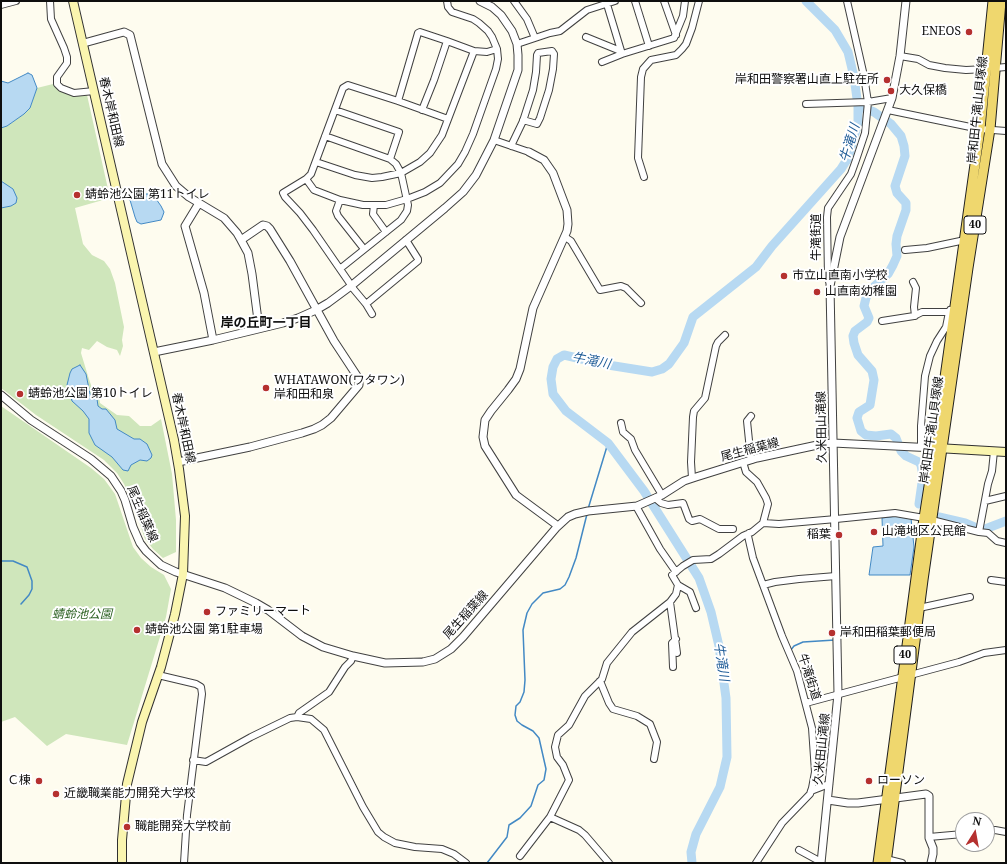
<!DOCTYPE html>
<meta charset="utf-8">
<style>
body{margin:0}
#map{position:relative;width:1007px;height:864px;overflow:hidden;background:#fefcef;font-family:"Noto Serif",serif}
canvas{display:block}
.frame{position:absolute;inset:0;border:2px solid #0e0e0e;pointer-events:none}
.north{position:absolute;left:955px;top:812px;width:40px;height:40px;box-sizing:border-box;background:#fff;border:1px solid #9f9f9f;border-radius:50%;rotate:11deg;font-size:11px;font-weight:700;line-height:16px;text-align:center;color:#0e0e0e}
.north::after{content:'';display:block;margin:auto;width:14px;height:18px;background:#b5302f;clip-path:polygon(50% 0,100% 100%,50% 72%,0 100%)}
</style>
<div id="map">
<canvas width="1007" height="864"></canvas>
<div class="frame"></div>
<div class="north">N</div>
</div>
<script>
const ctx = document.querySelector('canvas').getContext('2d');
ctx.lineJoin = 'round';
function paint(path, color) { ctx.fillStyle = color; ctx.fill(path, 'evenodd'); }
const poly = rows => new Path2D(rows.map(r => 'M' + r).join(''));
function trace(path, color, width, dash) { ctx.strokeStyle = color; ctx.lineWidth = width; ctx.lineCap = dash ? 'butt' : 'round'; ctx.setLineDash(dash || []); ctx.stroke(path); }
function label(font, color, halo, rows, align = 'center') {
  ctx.font = font + ' "Noto Serif","Noto Sans JP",serif'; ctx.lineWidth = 4; ctx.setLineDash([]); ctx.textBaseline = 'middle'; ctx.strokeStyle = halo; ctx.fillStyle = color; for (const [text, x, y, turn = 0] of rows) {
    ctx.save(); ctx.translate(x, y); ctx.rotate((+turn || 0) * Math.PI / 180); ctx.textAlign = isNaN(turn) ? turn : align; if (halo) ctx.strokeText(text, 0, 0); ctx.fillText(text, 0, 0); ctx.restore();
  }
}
const green = poly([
 [53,84,61,91,69,94,79,96,87,95,110,198,75,208,83,244,92,255,104,261,110,269,115,283,124,327,122,340,123,346,120,356,117,350,107,347,97,341,89,350,82,348,81,353,88,376,92,388,99,397,100,403,117,415,129,416,140,426,151,426,161,419,172,474,176,520,176,552,163,558,153,549,145,539,130,496,124,484,117,473,104,460,36,415,1,388,1,208,11,206,4,182,1,181,1,128,7,126,24,114,30,108,37,88],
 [1,406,91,468,104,479,115,494,133,547,141,558,151,567,164,575,171,589,166,617,127,745,66,734,47,746,15,717,1,722]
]);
const water = poly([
 [28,73,32,75,37,88,30,108,24,114,7,126,1,128,1,81,8,83,28,73],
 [1,181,13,189,17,198,16,203,11,206,1,208,1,181],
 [147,194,154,196,161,206,164,212,163,215,161,220,141,224,137,222,135,217,130,200,141,198,142,195,147,194],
 [80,365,86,374,90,394,97,399,98,406,102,409,106,409,115,420,117,429,134,439,140,439,147,444,152,455,151,458,147,461,140,460,131,465,128,471,123,470,112,457,95,445,89,433,89,419,83,411,72,401,67,385,70,373,72,369,80,365],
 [898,516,911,518,914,547,910,575,869,575,873,547,883,546,882,518,898,516]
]);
const stream = poly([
 [588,509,608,443],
 [1,561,13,561,27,567,32,581,32,589,29,595,21,604],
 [790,651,794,646,803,642,835,640],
 [487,863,507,837,509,825,520,818,531,806,538,785,544,780,546,769,539,738,533,731,522,725,517,721,515,715,516,706,520,702,524,692,525,680,523,630,527,613,532,604,543,593,560,589,565,585,569,577,576,558,587,514]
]);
const river = poly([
 [859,106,874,112,891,124,901,136,904,146,905,156,895,186,897,193,906,203,906,210,897,236,896,244,897,256,893,265,888,274,869,291,866,298,864,306,869,318,867,322,855,331,853,336,854,343,858,355,872,371,874,380,870,405,859,412,857,418,861,431,866,435,876,436,891,434,896,438,901,451,906,456,919,462,921,465,923,476,919,504],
 [939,517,965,523,979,529,985,529,1006,521],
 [692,863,691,852,696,834,720,787,727,757,726,698,719,646,711,612,699,578,644,491,608,443,566,411,553,394,551,379,553,367,557,359,564,355,608,365,652,372,662,369,669,364,684,343,693,317,756,267,772,246,841,169,848,158,858,123,858,106,854,77,848,52,835,30,806,1]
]);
const minor = poly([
 [50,1,51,19,64,48,67,57,67,63,57,77,57,84,61,88,74,93,94,91],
 [514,1,527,19,535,38,517,44],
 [635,1,649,46],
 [664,1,676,35],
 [847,1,864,76,868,102,892,98],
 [1,5,16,1],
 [586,37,618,50,622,54,674,38,683,16,685,1],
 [535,38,550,33,560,31,587,10,615,1],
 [900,56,918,59,929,65,945,68,966,70,986,69],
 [602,62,622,54,606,1],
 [995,68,1006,67],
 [398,101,418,33,420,32,447,41,474,51,487,52,497,49],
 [806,104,868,102,865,133,856,160,851,174,828,208,827,217,828,278,830,285],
 [335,110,399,132,390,159],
 [422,110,434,80,447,41],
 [888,110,980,129,1006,131],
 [325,136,390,159,396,164,401,173,408,205,407,211,401,220,341,268],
 [494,140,529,152],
 [511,146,523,121,533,90,536,72,537,55,538,53,552,51,554,54,553,69,549,90,540,118,537,124,523,120],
 [316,162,355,175,372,178,382,177,401,173,420,162,430,153,442,135,474,51],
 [644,177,638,158,641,77,643,69,651,60,676,55,682,49,686,44,692,28,699,1],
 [306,179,314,190,340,200,363,205,386,205,407,199,425,192,440,183,458,164,465,152,473,134,496,69,498,59,497,49,492,37,488,31,479,23,473,19,452,12,448,7,447,1],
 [340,200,336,211,338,216,364,249],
 [374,205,373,214,386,232],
 [565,237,571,241,600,290,621,286,626,288,641,303],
 [905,250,927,248,965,240],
 [913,282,916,288,914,307,915,316],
 [351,285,313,230,300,213,285,197,283,193,306,179,311,174,343,88,348,85,398,101,448,119],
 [351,286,366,304,372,314],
 [366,304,418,261,418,259,406,240],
 [882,321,914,316,922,312,949,312,950,310],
 [751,416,747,421,751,460],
 [621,423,623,432,631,439,635,450,662,495],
 [921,447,921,426,925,376,930,356,937,341,946,327,949,312],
 [692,478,691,462,693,417,694,411,705,398,716,346,718,342,725,335],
 [655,498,661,503,668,505,683,503,689,519,692,521,700,519,719,529,733,529],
 [985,501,1006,496],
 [636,506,660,549,676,572],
 [763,523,779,524,836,519,895,513,924,518,979,532,988,533,997,541,1006,543],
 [979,532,988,484,992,471,994,451],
 [749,533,748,536,753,558,782,636,797,671,812,728,815,772,812,788,810,794,782,823,756,863],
 [991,580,1006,582],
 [678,585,690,592,696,608],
 [763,585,775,582,799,579,836,576],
 [670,602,677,653],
 [919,608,970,597],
 [673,667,672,643,676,639],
 [158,675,196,684,201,687,202,694,187,815,184,863],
 [600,681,609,703,613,709,637,716,650,724,657,742,654,759],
 [806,703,959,662,984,653,1006,650],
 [297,717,299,713,329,692,345,667,351,661,353,656],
 [193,760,206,762,251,737,290,718,297,717,311,719,324,730,363,807,378,832,384,837,395,843,415,847,442,849,454,854,466,863],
 [811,791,829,784],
 [550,817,579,830,585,835,609,863],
 [987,832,995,830,1006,832],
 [929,837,963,834],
 [799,850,821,862],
 [520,856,550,817,569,780,563,765,557,757,555,747,558,735,569,725,585,696,602,679,607,663,632,632,670,602,676,594,678,585,672,575,683,566,693,560,711,559,719,554,743,536,752,532,763,523,768,504,766,498,757,482,746,472,743,462],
 [886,859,902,863]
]);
const tertiary = poly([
 [84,43,124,32,130,35,162,164,176,186,189,197,224,218,237,233,241,240,248,253,252,274,259,328],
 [529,152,544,160,553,173,567,210,568,224,567,231,533,308,520,369,516,379,508,390,491,411,485,420,483,437,485,446,516,495,558,526],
 [199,203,185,226,204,293,213,340],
 [154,352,213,340,283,323,298,318,316,310,328,303,351,286,445,208,463,192,476,175,494,140,518,70,518,55,517,44,512,31,501,15,492,7,480,1],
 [1,395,31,420,91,459,111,476,121,491,125,500,133,527,140,543,146,551,161,565,176,572,225,588,256,603,268,610,302,636,323,647,353,656,385,663,423,662,435,659,451,649,463,637,556,528,568,517,575,514,588,511,637,506,662,495,684,481,696,477,757,458,822,444,833,443,935,448],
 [178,462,250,447,302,433,314,429,322,425,331,418,359,385,359,379,334,341,290,261,270,229,267,226,263,225,241,240],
 [828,800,848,803,858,803,926,794,929,796,929,838,933,848,933,854,931,863],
 [821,863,838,694,830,286,840,237,892,98,900,56,906,1]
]);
const secondary = poly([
 [73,1,174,440,179,469,185,516,183,574,175,614,161,667,142,722,127,784,122,840,122,863],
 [937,448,1006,452]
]);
const primary = poly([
 [878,863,924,518,935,448,980,129,993,1],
 [886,863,923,580,968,268,990,129,1001,1]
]);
const markers = [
 [969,32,4,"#b5302f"],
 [887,80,4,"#b5302f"],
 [891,91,4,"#b5302f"],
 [77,195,4,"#b5302f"],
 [784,276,4,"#b5302f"],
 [817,292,4,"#b5302f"],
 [266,388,4,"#b5302f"],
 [20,394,4,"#b5302f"],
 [874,532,4,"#b5302f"],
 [839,535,4,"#b5302f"],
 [207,612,4,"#b5302f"],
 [137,630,4,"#b5302f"],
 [832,633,4,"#b5302f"],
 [39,781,4,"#b5302f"],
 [869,781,4,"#b5302f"],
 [56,794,4,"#b5302f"],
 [127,827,4,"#b5302f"]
];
const shields = [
 [975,225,22],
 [905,655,22]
];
const shieldNames = [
 ["40",975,225],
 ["40",905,655]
];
const poiNames = [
 ["ENEOS",961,32,"right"],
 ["岸和田警察署山直上駐在所",879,80,"right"],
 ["大久保橋",899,91],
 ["蜻蛉池公園 第11トイレ",85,195],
 ["市立山直南小学校",792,276],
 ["山直南幼稚園",825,292],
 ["WHATAWON(ワタワン)",274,381],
 ["岸和田和泉",274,395],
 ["蜻蛉池公園 第10トイレ",28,394],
 ["山滝地区公民館",882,532],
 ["稲葉",831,535,"right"],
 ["ファミリーマート",215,612],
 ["蜻蛉池公園 第1駐車場",145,630],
 ["岸和田稲葉郵便局",840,633],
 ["Ｃ棟",31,781,"right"],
 ["ローソン",877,781],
 ["近畿職業能力開発大学校",64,794],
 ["職能開発大学校前",135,827]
];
const streetNames = [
 ["岸和田牛滝山貝塚線",978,110,-84],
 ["春木岸和田線",111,112,77],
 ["牛滝街道",817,237,-90],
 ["久米田山滝線",822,427,-91],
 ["春木岸和田線",183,428,78],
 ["岸和田牛滝山貝塚線",932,430,-82],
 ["尾生稲葉線",750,450,-15],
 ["尾生稲葉線",142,514,67],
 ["尾生稲葉線",466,615,-48],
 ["牛滝街道",809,677,72],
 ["久米田山滝線",822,749,-84]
];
const parkNames = [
 ["蜻蛉池公園",82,615]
];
const waterNames = [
 ["牛滝川",850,143,-73],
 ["牛滝川",591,361,11],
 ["牛滝川",721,662,81]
];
const neighbourhoodNames = [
 ["岸の丘町一丁目",266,323]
];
paint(green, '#cfe6bb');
paint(water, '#b7d9f2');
trace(water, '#4389c4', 1);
trace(stream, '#4389c4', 1.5);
trace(river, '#b7d9f2', 9);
trace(minor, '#414141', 8);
trace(tertiary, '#414141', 9);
trace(secondary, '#303030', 10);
trace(primary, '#1f1f1f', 11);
trace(minor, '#fff', 6);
trace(tertiary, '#fff', 7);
trace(secondary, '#faf5af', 8);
trace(primary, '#efd76e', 9);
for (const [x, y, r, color] of markers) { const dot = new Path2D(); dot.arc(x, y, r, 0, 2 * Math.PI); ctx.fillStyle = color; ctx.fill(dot); trace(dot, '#fff', 1.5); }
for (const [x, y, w] of shields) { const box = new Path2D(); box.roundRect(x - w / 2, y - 9, w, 18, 3); ctx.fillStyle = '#fff'; ctx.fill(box); trace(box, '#0e0e0e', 1); }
label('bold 11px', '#0e0e0e', null, shieldNames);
label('12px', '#0e0e0e', '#fff', poiNames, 'left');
label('12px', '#0e0e0e', '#fff', streetNames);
label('italic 12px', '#2c6122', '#fff', parkNames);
label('italic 13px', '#1f5c97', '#fff', waterNames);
label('bold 13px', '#0e0e0e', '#fff', neighbourhoodNames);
</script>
